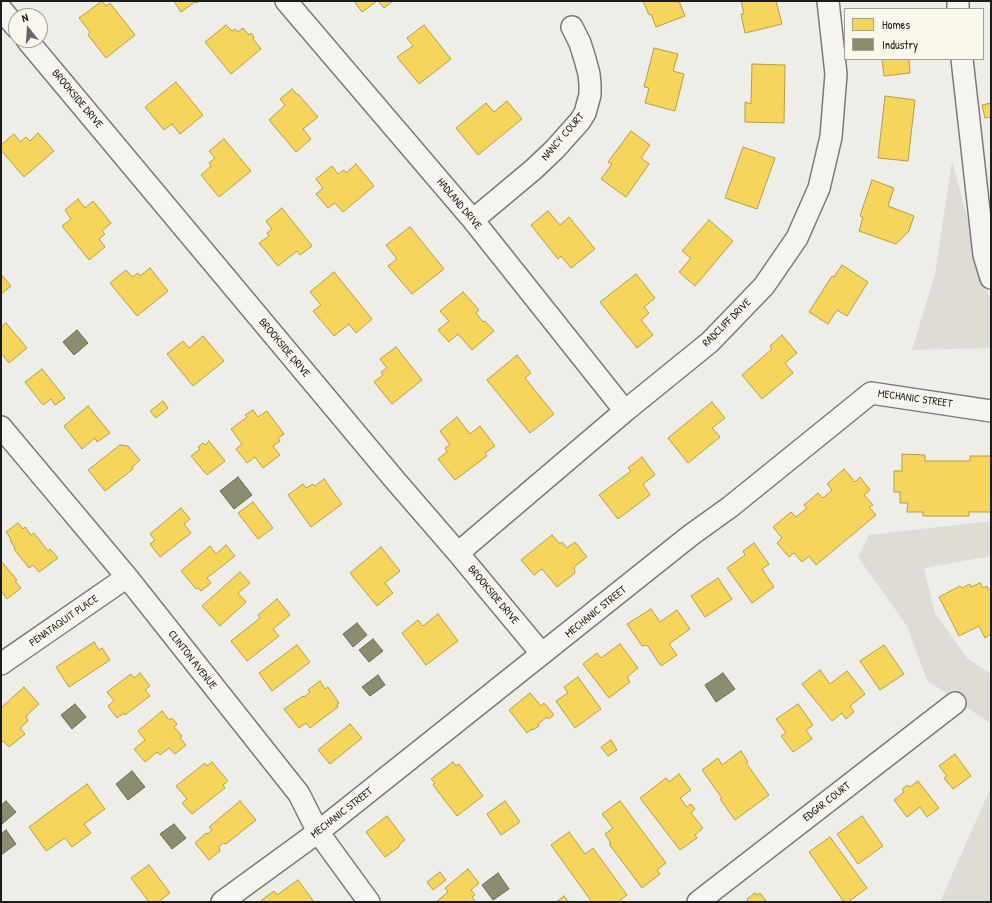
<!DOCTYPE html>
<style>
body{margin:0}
#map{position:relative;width:992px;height:903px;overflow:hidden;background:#eeede8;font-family:"Patrick Hand",sans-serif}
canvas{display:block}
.frame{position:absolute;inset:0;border:2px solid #1c1c1c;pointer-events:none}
.legend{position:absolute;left:844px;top:8px;width:140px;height:52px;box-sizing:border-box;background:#fbf7ec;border:1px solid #a29f99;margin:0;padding:5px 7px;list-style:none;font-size:12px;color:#1c1c1c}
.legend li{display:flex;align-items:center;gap:8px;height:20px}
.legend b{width:20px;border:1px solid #a29f99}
.north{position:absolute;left:8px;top:8px;width:40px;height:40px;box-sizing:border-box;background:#fbf7ec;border:1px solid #a29f99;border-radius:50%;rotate:343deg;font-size:11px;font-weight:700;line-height:16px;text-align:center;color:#1c1c1c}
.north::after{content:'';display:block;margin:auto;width:14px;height:18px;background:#666563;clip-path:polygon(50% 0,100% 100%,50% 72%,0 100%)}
</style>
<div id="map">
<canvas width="992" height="903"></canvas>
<div class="frame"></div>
<ul class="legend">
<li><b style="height:11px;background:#f6d55c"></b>Homes</li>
<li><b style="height:11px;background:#8c8c6e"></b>Industry</li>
</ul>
<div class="north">N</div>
</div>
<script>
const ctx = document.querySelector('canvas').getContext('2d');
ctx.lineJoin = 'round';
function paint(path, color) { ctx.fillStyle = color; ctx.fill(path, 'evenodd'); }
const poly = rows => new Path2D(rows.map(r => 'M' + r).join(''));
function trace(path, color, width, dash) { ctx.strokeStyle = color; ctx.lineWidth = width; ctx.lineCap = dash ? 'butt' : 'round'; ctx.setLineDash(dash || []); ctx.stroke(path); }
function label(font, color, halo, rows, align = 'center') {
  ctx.font = font + ' "Patrick Hand",sans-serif'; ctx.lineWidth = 4; ctx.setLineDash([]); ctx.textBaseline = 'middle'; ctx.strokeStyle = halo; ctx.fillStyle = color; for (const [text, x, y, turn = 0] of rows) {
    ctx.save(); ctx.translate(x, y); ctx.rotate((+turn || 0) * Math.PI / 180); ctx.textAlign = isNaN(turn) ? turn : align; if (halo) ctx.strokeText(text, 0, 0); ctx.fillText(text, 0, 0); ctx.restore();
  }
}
const green = poly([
 [952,161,988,295,991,297,991,348,912,350,935,274],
 [991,521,991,556,924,568,935,613,968,659,991,674,991,724,927,680,907,626,858,557,869,535],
 [991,787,991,902,940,902]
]);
const homes = poly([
 [102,1,106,6,110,3,135,35,106,58,88,35,90,32,79,18,102,1],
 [174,1,200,1,196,3,195,2,181,12,174,1],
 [354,1,377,1,362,12,354,1],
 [378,1,393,1,384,8,378,1],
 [643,1,679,1,685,16,656,27,651,14,649,15,643,1],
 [741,1,776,1,782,24,745,33,741,14,744,14,741,1],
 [226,25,232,31,235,29,238,32,243,28,249,35,251,33,254,37,253,39,261,49,231,74,205,42,226,25],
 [424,25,451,59,419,84,397,57,413,46,407,38,424,25],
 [654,48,678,54,673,71,684,74,675,111,645,103,649,88,644,87,654,48],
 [882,59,909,59,910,73,884,76,882,59],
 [752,64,785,65,784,123,745,122,745,102,751,104,752,64],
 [176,82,203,115,180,134,172,124,164,130,145,107,176,82],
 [292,89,298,95,298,94,318,117,303,129,311,139,296,152,269,120,285,105,280,99,292,89],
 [885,96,915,100,908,161,878,158,885,96],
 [507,101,522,119,478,155,456,128,486,103,494,112,507,101],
 [991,103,991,117,985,118,982,105,991,103],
 [631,131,650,145,641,158,649,164,626,197,601,179,612,164,608,162,631,131],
 [38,133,54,151,24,177,1,150,1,145,14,134,20,142,26,137,30,141,38,133],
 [224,139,251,171,219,197,201,175,211,166,209,163,215,158,209,151,224,139],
 [743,147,775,158,757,209,725,198,743,147],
 [356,164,374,186,343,212,335,203,328,208,316,194,323,188,316,179,332,166,338,174,344,170,346,173,356,164],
 [872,180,894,188,888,206,914,216,909,231,896,244,859,231,863,217,860,216,872,180],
 [78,199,85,208,93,201,111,223,102,231,105,234,99,239,105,247,89,260,62,226,71,219,65,210,78,199],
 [282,208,312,246,300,255,297,251,278,266,259,243,269,236,267,233,272,229,266,221,282,208],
 [548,211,560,225,569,217,595,249,571,268,561,256,558,259,531,225,548,211],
 [709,220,733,241,695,286,679,272,691,258,682,251,709,220],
 [410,227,444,269,412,294,388,266,397,259,386,245,410,227],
 [842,265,868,282,847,316,837,310,828,324,809,312,832,276,834,277,842,265],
 [150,268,168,291,137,316,110,283,126,270,132,277,138,273,140,276,150,268],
 [334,272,372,319,356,333,349,324,334,336,313,311,321,305,310,292,334,272],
 [1,274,11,286,1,294,1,274],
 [636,274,655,298,644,307,649,313,641,320,653,335,637,348,600,302,636,274],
 [463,292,479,310,476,313,483,322,485,321,494,331,472,350,458,334,449,342,438,330,449,321,440,311,463,292],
 [6,323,27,348,9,363,1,353,1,327,6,323],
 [782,335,797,353,785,363,793,373,762,399,742,375,772,349,770,346,782,335],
 [203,336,224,361,193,386,167,354,183,341,189,348,203,336],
 [396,347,422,380,392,404,374,382,383,375,381,372,387,368,380,359,396,347],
 [517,355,531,373,525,378,554,414,530,433,487,380,517,355],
 [42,369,65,398,55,405,51,399,43,405,25,382,42,369],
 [163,401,168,408,156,418,150,411,163,401],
 [712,402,725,418,712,428,720,437,688,463,668,438,712,402],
 [88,406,110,433,97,442,95,438,82,449,64,426,88,406],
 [253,410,258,417,267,411,284,434,278,438,280,441,273,446,280,455,263,468,255,457,247,463,236,449,242,444,231,429,247,417,245,415,253,410],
 [457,417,470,434,480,426,495,446,485,453,487,456,455,480,438,459,447,452,445,448,450,445,440,431,457,417],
 [209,441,225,461,207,475,191,456,200,449,198,447,203,443,205,445,209,441],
 [120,445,128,446,140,460,132,467,133,469,105,491,88,470,120,445],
 [902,454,925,455,925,461,970,461,970,456,991,456,991,512,969,512,969,516,923,516,923,512,907,512,908,503,900,503,900,492,894,492,894,471,902,471,902,454],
 [642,457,655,475,643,484,650,495,618,519,599,495,631,471,628,468,642,457],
 [844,469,855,482,860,477,870,490,864,495,873,505,869,507,876,515,816,565,809,556,802,562,794,553,789,557,777,543,782,538,773,527,791,512,796,517,807,508,804,505,818,493,823,498,832,490,827,484,844,469],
 [324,479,342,504,311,527,288,495,303,484,306,488,313,484,315,486,324,479],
 [253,502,273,528,258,539,238,513,253,502],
 [181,508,190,519,184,524,191,533,160,557,150,544,155,540,150,534,181,508],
 [18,523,23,529,25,527,31,535,34,533,48,551,50,549,58,558,39,572,33,565,29,568,14,549,15,548,10,540,11,539,6,532,18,523],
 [552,535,560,544,562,542,567,548,575,542,587,557,574,567,575,573,557,587,542,569,534,575,521,560,552,535],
 [754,543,769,564,762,569,774,587,752,603,727,568,745,555,743,551,754,543],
 [226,545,235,556,207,578,211,583,201,591,198,588,196,589,181,571,210,546,216,554,226,545],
 [381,547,400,571,385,583,393,593,377,606,350,573,381,547],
 [1,561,17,580,15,581,21,588,7,599,2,592,1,593,1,561],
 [240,572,250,583,238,593,246,602,220,626,202,606,240,572],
 [718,578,732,599,705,617,691,596,718,578],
 [980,583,983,588,987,586,989,590,991,589,991,634,985,638,979,626,959,636,939,597,960,586,962,588,970,584,971,587,980,583],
 [277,599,290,615,273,629,279,636,247,661,231,641,260,618,258,615,277,599],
 [651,609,660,622,677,610,690,629,669,644,677,655,661,666,647,645,642,646,627,624,651,609],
 [438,614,458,641,426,665,402,633,418,620,423,626,438,614],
 [94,642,99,650,102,648,110,660,69,687,56,667,94,642],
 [620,644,638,668,627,677,630,682,609,698,583,664,597,653,601,658,620,644],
 [297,645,310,662,272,691,259,673,297,645],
 [884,645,904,674,880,690,860,661,884,645],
 [820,670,830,684,847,671,865,694,850,706,854,712,846,719,842,713,832,721,802,684,820,670],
 [140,673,150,686,145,690,150,696,125,715,124,713,117,718,108,706,114,701,107,692,131,674,134,678,140,673],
 [578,677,601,709,575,728,556,701,568,693,564,687,578,677],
 [320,681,325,689,328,687,339,703,337,704,338,707,310,728,306,723,299,728,284,709,303,696,304,697,310,692,308,690,320,681],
 [24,687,39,704,26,716,28,721,20,728,25,734,9,747,3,741,1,743,1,708,24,687],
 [530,693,541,706,544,703,554,715,548,719,547,717,538,724,539,726,533,730,532,729,527,733,509,710,530,693],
 [798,704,813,725,806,730,812,739,793,752,781,736,786,733,776,719,798,704],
 [162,711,169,720,172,718,177,724,174,727,182,736,180,738,186,745,175,754,169,748,160,755,157,752,145,762,134,749,145,740,138,731,162,711],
 [350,724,362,738,330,764,318,750,350,724],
 [611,740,617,750,608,756,601,747,611,740],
 [741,751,748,762,746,763,769,795,735,820,720,799,722,798,702,770,718,758,722,765,741,751],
 [955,754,971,776,953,789,944,778,947,776,939,766,955,754],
 [212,762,228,781,223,785,225,788,192,814,182,803,187,799,176,786,205,763,207,766,212,762],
 [453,762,456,766,459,764,483,796,457,816,433,785,435,783,431,779,453,762],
 [679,774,691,790,680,798,687,807,691,804,695,809,691,813,703,828,695,835,697,838,680,850,640,798,666,778,669,782,679,774],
 [918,781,939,808,927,817,920,807,907,817,894,800,904,792,902,789,908,785,910,787,918,781],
 [87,784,105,809,84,824,91,833,72,847,65,838,46,851,29,827,87,784],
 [240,801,256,820,226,844,223,843,219,847,220,851,209,860,195,843,206,833,208,834,212,830,209,827,240,801],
 [505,801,520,822,501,835,487,814,505,801],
 [620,801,666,863,657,870,660,874,642,888,609,844,611,843,605,834,613,828,602,814,620,801],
 [387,816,405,840,399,845,399,847,385,857,366,832,387,816],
 [862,816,883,846,858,864,837,834,862,816],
 [569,832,585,854,593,848,627,895,618,902,592,902,551,845,569,832],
 [830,837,867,888,848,902,844,902,809,852,830,837],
 [149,865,170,893,158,902,149,902,131,878,149,865],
 [468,869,479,883,471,890,475,895,472,897,475,901,475,902,436,902,448,892,445,888,468,869],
 [440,872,446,880,433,890,427,882,440,872],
 [298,880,314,902,259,902,274,891,277,895,298,880],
 [755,893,757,895,760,893,767,902,748,902,747,899,755,893],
 [564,896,569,902,556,902,564,896]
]);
const industry = poly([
 [77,330,88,343,74,355,63,342,77,330],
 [238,477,252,495,234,509,220,491,238,477],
 [357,623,367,635,353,647,343,634,357,623],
 [373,639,383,651,369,662,359,650,373,639],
 [723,673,735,689,716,702,705,685,723,673],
 [378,675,385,685,370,696,362,687,378,675],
 [75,704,86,717,72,729,61,715,75,704],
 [132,771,145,787,128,800,116,784,132,771],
 [6,801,16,812,2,824,1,805,6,801],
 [174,824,186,838,172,849,160,834,174,824],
 [6,830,16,844,1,855,1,834,6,830],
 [498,873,509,889,493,900,482,885,498,873]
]);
const minor = poly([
 [286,1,473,220,625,411],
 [958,1,958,9],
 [1,9,16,27],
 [27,40,394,479,458,553,542,654],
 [962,59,984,255,991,278],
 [473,220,534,169,555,149,580,121,585,113,590,95,590,84,589,74,585,59,580,43,572,27],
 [1,427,127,577,299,794,318,832,369,902],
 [458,553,625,411,710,342,764,286,797,238,819,188,831,137,836,74,828,1],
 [1,664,127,577],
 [222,902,318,832,691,535,730,507,871,393,991,411],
 [698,902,955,703]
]);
const streetNames = [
 ["BROOKSIDE DRIVE",77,99,50],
 ["NANCY COURT",563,137,-49],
 ["HADLAND DRIVE",459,204,50],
 ["RADCLIFF DRIVE",727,323,-45],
 ["BROOKSIDE DRIVE",284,348,50],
 ["MECHANIC STREET",915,399,8],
 ["BROOKSIDE DRIVE",493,595,50],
 ["MECHANIC STREET",596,612,-39],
 ["PENATAQUIT PLACE",64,621,-35],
 ["CLINTON AVENUE",192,660,52],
 ["EDGAR COURT",827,802,-38],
 ["MECHANIC STREET",342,813,-38]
];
paint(green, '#dfdcd5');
paint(homes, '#f6d55c');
trace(homes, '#b59e49', 1);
paint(industry, '#8c8c6e');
trace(industry, '#6a6a55', 1);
trace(minor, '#7a7a78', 24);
trace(minor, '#f5f4f0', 21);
label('11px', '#1c1c1c', '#fbf7ec', streetNames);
</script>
